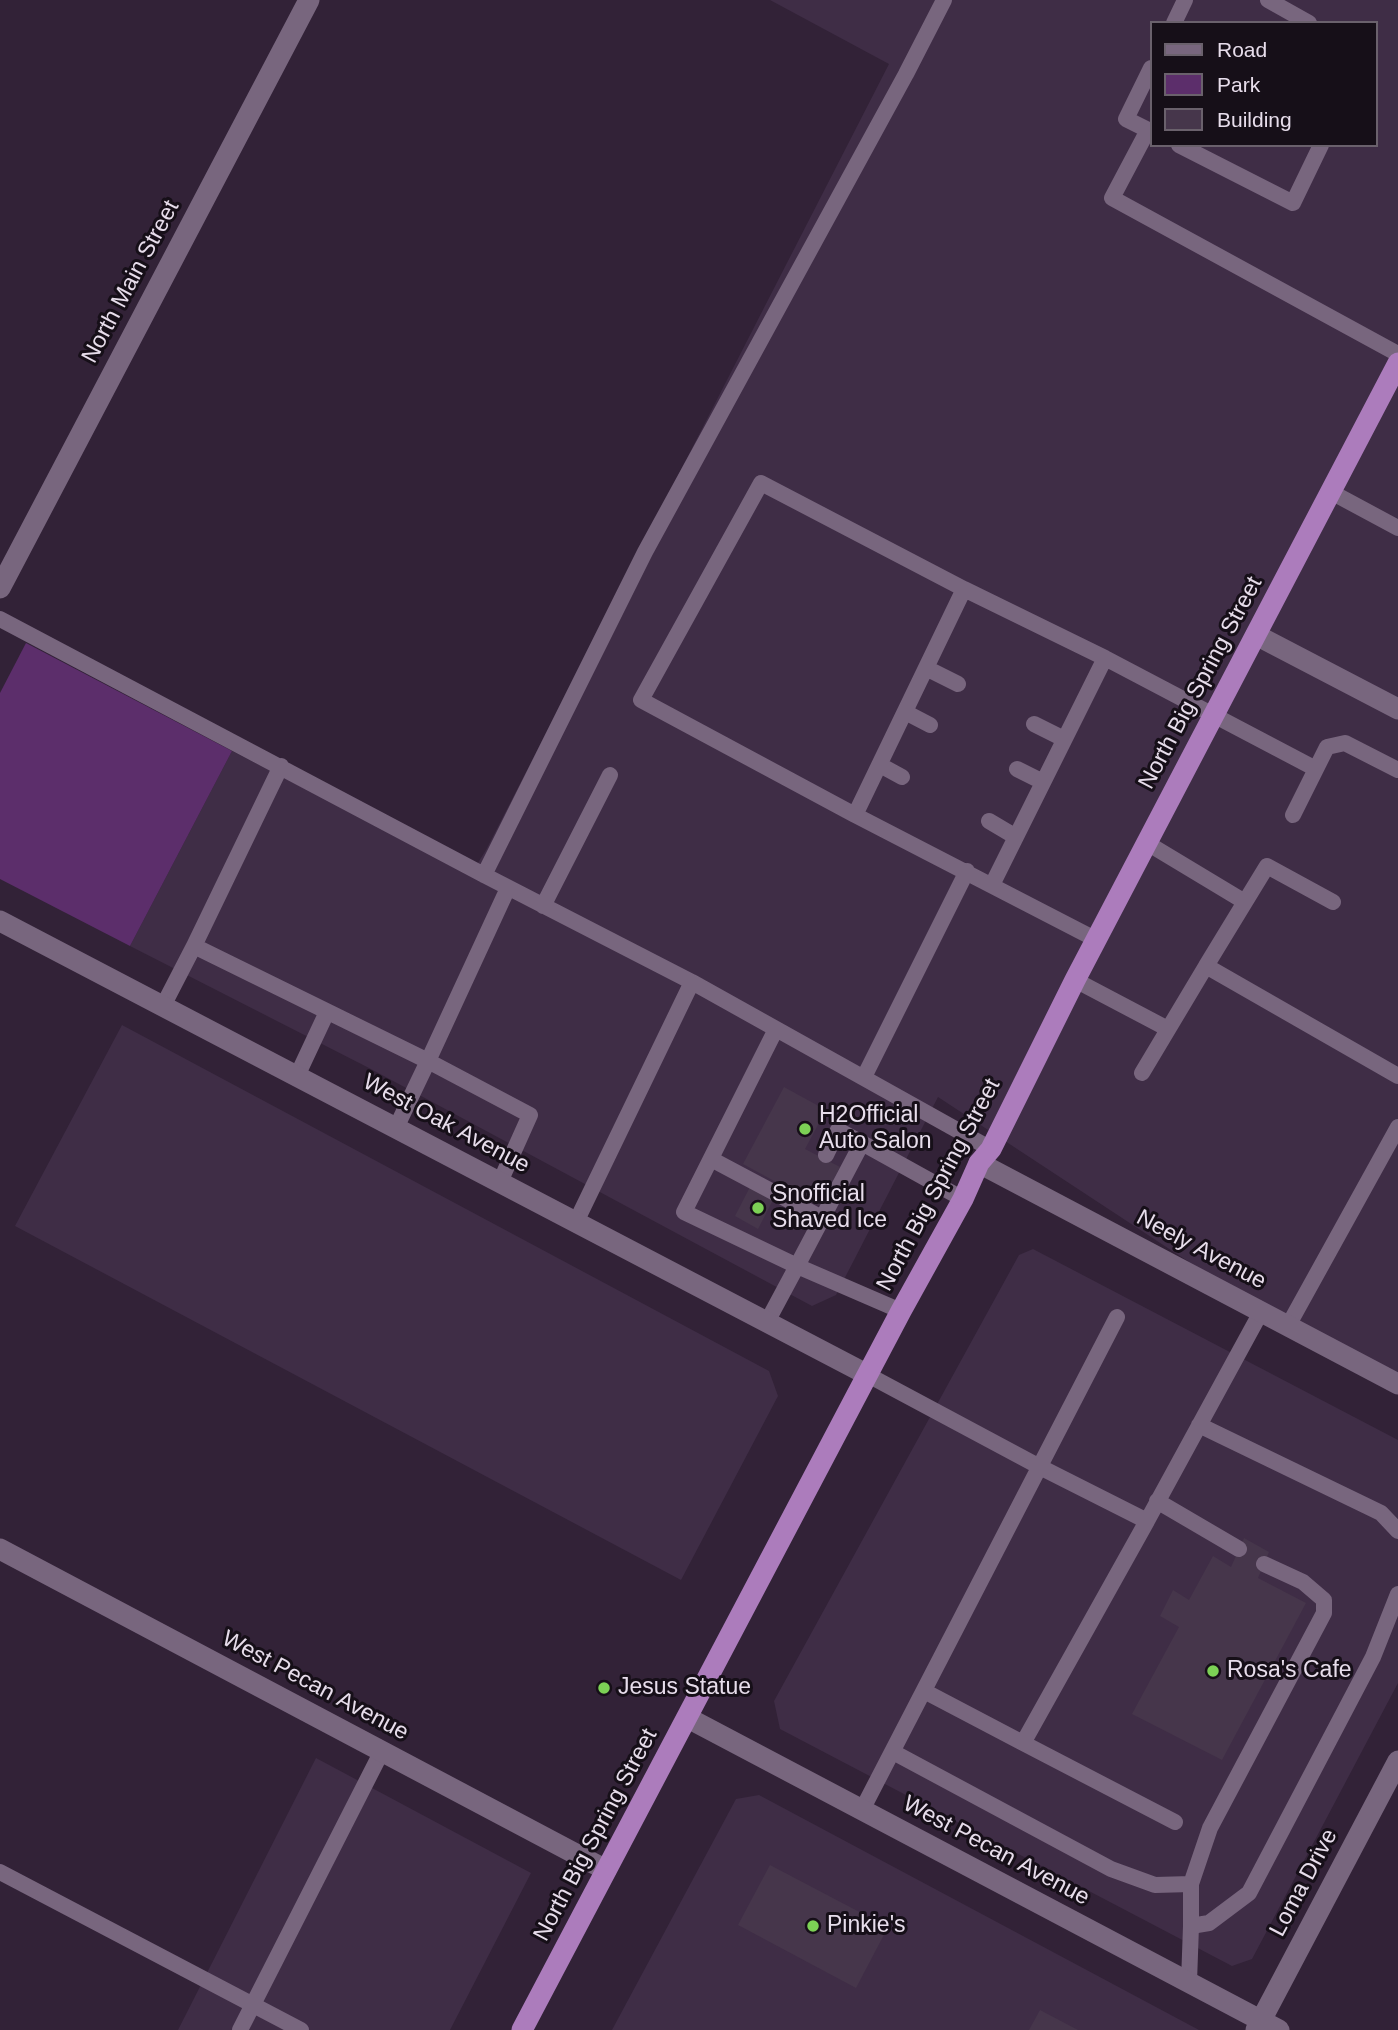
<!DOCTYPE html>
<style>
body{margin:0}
#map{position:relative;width:1398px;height:2030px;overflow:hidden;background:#322237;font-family:Arial,sans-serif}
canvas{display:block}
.legend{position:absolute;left:1150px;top:21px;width:228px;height:126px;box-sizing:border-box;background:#160f18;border:2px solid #6a616c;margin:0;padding:9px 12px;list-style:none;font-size:21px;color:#e7ddeb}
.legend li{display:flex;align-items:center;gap:14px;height:35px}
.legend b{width:35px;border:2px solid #6a616c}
</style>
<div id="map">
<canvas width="1398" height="2030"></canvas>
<ul class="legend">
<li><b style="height:9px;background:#78667e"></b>Road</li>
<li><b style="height:19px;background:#5c2e6b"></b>Park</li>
<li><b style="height:19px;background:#46364b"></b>Building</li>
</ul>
</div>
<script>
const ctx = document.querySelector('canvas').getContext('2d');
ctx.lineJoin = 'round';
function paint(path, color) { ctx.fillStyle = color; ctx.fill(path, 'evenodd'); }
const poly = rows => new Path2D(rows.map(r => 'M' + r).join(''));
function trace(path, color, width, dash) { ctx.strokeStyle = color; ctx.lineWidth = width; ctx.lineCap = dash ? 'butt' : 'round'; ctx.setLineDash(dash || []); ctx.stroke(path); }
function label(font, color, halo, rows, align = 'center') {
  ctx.font = font + ' Arial,sans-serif'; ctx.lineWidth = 6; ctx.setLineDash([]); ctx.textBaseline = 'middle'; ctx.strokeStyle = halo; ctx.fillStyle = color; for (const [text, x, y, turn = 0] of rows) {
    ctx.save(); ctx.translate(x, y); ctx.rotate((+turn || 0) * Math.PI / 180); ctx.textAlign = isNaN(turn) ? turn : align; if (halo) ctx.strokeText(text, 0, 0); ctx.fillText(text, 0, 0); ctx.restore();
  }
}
const built = poly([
 [770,0,1398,0,1398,1385,1288,1327,938,1097,836,1295,812,1306,369,1068,130,946,232,751,471,874,486,850,889,64],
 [1151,23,1375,23,1375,145,1151,145],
 [122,1025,769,1371,778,1396,681,1580,15,1226],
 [1033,1249,1398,1440,1398,1683,1252,1959,1232,1966,780,1729,774,1701,1019,1255],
 [316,1758,531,1873,450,2030,178,2030],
 [759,1795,1199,2030,612,2030,736,1799]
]);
const green = poly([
 [26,643,232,751,130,946,0,879,0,693]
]);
const building = poly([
 [784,1087,826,1110,805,1149,840,1167,820,1206,743,1164],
 [750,1187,773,1200,758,1229,735,1216],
 [1244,1538,1269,1552,1258,1578,1306,1603,1222,1760,1132,1714,1179,1627,1160,1616,1173,1590,1189,1600,1213,1556,1231,1567],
 [770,1865,888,1927,856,1988,738,1925],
 [1040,2010,1078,2030,1029,2030]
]);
const service = poly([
 [1268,0,1309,23],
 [1174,23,1185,0],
 [1148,130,1126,119,1151,68],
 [1151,132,1148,130,1112,198,1398,354],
 [1179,145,1293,203,1321,145],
 [1331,492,1398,528],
 [0,619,484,875,692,982,991,1149],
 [926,668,958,684],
 [905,712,930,725],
 [1034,724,1064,739],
 [880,765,902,777],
 [281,766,194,946,428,1061,508,888],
 [1017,769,1043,782],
 [855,815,641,700,761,483,964,589],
 [1293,815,1327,747,1345,743,1398,770],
 [989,821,1016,837],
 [1147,843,1245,902,1206,966,1398,1076],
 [484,875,645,552,906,74,944,0],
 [992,885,1105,658],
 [1245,902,1267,866,1333,902],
 [543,906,610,775],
 [1097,940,855,815,964,589,1105,658,1316,769],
 [1075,980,1168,1029],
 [163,1006,194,946],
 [776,1029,684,1212,797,1266,862,1143,963,1199],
 [1142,1073,1206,966],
 [297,1076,327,1012],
 [864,1077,967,871],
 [396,1128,428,1061,530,1115,500,1182],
 [826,1155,838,1130,862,1143],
 [711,1159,822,1218],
 [576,1222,692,982],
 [767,1322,797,1266,901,1311],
 [1288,1326,1398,1127],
 [868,1375,1040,1467,1147,1521,1023,1743,924,1691],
 [1199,1425,1381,1513,1398,1531],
 [1157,1501,1239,1549],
 [1147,1521,1261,1312],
 [1023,1743,1175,1822],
 [893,1752,1111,1869,1155,1885,1191,1884],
 [862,1810,1117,1317],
 [0,1872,301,2030],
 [1191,1929,1191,1884,1210,1828,1324,1613,1324,1600,1303,1582,1264,1564],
 [1189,1982,1191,1926,1209,1923,1249,1893,1373,1657,1398,1594],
 [240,2030,382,1751]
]);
const minor = poly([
 [1256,635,1398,709],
 [0,921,868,1375],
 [0,1549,606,1870],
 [688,1718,1279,2030],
 [1256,2030,1398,1761]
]);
const tertiary = poly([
 [0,588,309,0],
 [979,1163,1398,1384]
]);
const trunk = poly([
 [522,2030,901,1311,963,1199,979,1163,991,1149,1075,980,1398,363]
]);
const markers = [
 [805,1129,7,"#7cd155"],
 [758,1208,7,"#7cd155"],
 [1213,1671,7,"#7cd155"],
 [604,1688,7,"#7cd155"],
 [813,1926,7,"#7cd155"]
];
const streetNames = [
 ["North Main Street",131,282,-62],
 ["North Big Spring Street",1201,683,-62],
 ["West Oak Avenue",446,1124,28],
 ["North Big Spring Street",939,1185,-62],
 ["Neely Avenue",1201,1250,28],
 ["West Pecan Avenue",315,1686,28],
 ["North Big Spring Street",596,1835,-62],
 ["West Pecan Avenue",996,1851,28],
 ["Loma Drive",1304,1883,-62]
];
const poiNames = [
 ["H2Official",819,1116],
 ["Auto Salon",819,1142],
 ["Snofficial",772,1195],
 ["Shaved Ice",772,1221],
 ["Rosa's Cafe",1227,1671],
 ["Jesus Statue",618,1688],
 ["Pinkie's",827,1926]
];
paint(built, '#3f2d46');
paint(green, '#5c2e6b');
paint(building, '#46364b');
trace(service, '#78667e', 16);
trace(minor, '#78667e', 21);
trace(tertiary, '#78667e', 21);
trace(trunk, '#ac7cbc', 21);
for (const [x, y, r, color] of markers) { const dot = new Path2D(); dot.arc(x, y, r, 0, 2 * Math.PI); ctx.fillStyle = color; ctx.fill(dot); trace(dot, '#160f18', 2.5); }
label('23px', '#e7ddeb', '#160f18', streetNames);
label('23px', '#e7ddeb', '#160f18', poiNames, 'left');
</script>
